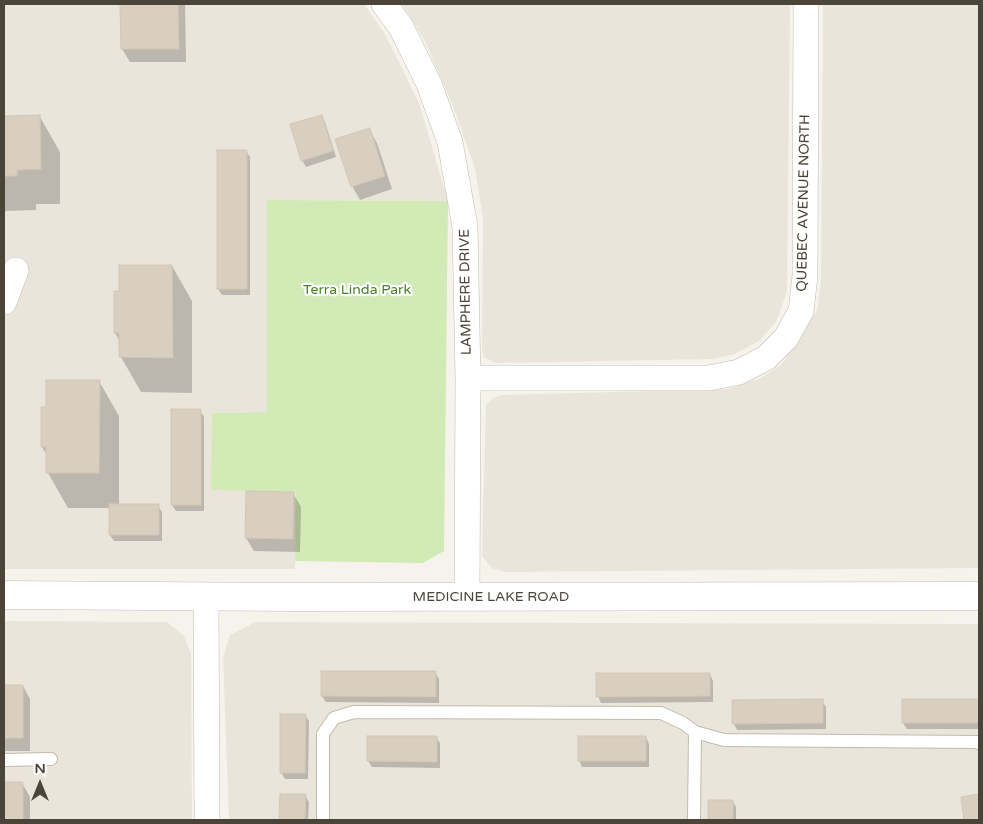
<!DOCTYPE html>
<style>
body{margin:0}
#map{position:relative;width:983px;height:824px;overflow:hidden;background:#f6f3ec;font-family:"Varela Round",sans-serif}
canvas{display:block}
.frame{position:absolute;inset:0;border:5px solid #4b4439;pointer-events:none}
.north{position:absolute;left:15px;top:759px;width:50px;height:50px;-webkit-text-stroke:4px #fff;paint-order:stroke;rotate:0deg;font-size:14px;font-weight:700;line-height:20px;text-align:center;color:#4b4439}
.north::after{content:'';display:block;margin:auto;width:18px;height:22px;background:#4b4439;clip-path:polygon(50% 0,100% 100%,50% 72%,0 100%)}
</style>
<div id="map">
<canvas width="983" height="824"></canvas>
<div class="frame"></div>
<div class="north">N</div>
</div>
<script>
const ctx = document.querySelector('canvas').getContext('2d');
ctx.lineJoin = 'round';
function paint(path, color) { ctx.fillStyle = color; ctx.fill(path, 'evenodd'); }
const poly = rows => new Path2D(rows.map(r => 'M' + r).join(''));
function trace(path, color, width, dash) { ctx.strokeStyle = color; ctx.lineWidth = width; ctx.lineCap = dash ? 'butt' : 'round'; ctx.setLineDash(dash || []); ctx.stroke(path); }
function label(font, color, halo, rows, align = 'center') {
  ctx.font = font + ' "Varela Round",sans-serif'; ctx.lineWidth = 4.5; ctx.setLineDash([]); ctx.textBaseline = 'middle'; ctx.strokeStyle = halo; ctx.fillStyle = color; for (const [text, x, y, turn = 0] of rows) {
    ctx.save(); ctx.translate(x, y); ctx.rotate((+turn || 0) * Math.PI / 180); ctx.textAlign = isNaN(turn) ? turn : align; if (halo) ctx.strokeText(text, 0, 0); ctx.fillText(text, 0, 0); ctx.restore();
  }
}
const residential = poly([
 [4,4,364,4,385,34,419,103,448,201,268,200,267,412,212,413,296,492,295,569,4,569],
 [402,4,790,4,787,292,776,322,759,341,735,354,713,359,495,363,485,358,482,352,483,219,475,168,453,106,425,41],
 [823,4,979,4,979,568,505,572,492,568,482,556,486,405,493,398,502,395,728,389,761,378,781,365,796,344,817,310,821,281],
 [4,621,167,622,184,636,191,654,192,820,4,820],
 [255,622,979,624,979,820,229,820,223,657,230,635]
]);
const green = poly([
 [267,200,448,201,444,551,423,563,295,561,296,492,211,490,212,413,267,412]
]);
const shadow = poly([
 [122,4,185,4,186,62,130,62,122,49],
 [322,116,325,122,336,157,306,167,302,160],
 [4,117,40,117,60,152,60,204,36,204,36,210,4,211],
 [369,129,377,143,392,189,360,200,352,186],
 [246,151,250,157,250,295,222,295,218,289],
 [172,266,192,301,192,393,141,392,121,357,120,342,115,333,120,292],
 [99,381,119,416,119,506,158,506,162,512,162,541,114,541,110,535,110,508,68,508,48,473,48,457,42,447,42,408,47,408],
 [200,411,204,417,204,511,176,511,172,505],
 [293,493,301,507,300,552,254,551,246,538],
 [435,672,439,679,439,703,326,702,322,696],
 [710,674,713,681,713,702,601,703,598,696],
 [4,686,23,686,30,699,30,751,4,751],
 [822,701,826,707,826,729,737,730,734,724],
 [903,701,979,701,979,729,907,729,903,723],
 [305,715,309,721,308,779,285,779,281,772],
 [436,737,440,743,440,768,372,767,368,761],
 [646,737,649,744,649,767,582,767,579,760],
 [4,783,22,783,30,797,30,820,4,820],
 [281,796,305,796,309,802,308,820,281,820],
 [710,801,733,801,736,807,736,820,710,820]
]);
const building = poly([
 [120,4,178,4,179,49,121,49,120,4],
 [40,115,41,169,17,170,17,176,4,176,4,116,40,115],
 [322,115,333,151,301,161,290,124,322,115],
 [370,128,385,176,351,187,335,139,370,128],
 [217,150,247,150,247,289,217,289,217,150],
 [119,265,172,265,173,358,119,357,119,333,114,333,114,291,119,291,119,265],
 [46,380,100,380,99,473,46,473,46,447,41,447,41,407,46,407,46,380],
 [171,409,201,409,201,505,171,505,171,409],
 [246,491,294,492,293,539,245,538,246,491],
 [109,504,159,504,159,535,109,535,109,504],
 [321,671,436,671,436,697,321,696,321,671],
 [596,673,710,673,710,696,596,697,596,673],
 [4,685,23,685,23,738,4,738,4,685],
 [823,699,823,723,732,724,732,700,823,699],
 [902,699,979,699,979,723,902,723,902,699],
 [280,714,306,714,305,773,280,773,280,714],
 [367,736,437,736,437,762,367,761,367,736],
 [578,736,646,736,646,761,578,761,578,736],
 [4,782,23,782,23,820,4,820,4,782],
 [280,794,306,794,305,820,279,820,280,794],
 [979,794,979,820,964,820,961,797,979,794],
 [708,800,733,800,733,820,708,820,708,800]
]);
const service = poly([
 [4,760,51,759],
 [323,820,323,734,334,718,354,712,661,713,683,723,695,732,724,740,976,742,979,743],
 [694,820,695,732]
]);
const minor = poly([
 [384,4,401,27,429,84,450,142,465,227,468,378,467,597],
 [4,302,16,270],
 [468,378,709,378,739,372,766,358,786,338,801,311,805,276,806,4],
 [206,596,207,820]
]);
const tertiary = poly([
 [4,595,295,597,979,596]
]);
const streetNames = [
 ["QUEBEC AVENUE NORTH",804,203,-89],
 ["LAMPHERE DRIVE",466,292,-91],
 ["MEDICINE LAKE ROAD",491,597]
];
const parkNames = [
 ["Terra Linda Park",357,290]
];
paint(residential, '#eae5da');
paint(green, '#d2eab5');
paint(shadow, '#0003');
paint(building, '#d8cfc1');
trace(building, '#d3c7b4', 1);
trace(service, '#c2bbae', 14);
trace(minor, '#c2bbae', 26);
trace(tertiary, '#c2bbae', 29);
trace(service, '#fff', 12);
trace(minor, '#fff', 25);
trace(tertiary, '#fff', 28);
label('14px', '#4b4439', '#fff', streetNames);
label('14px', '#4a7f2a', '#fff', parkNames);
</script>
